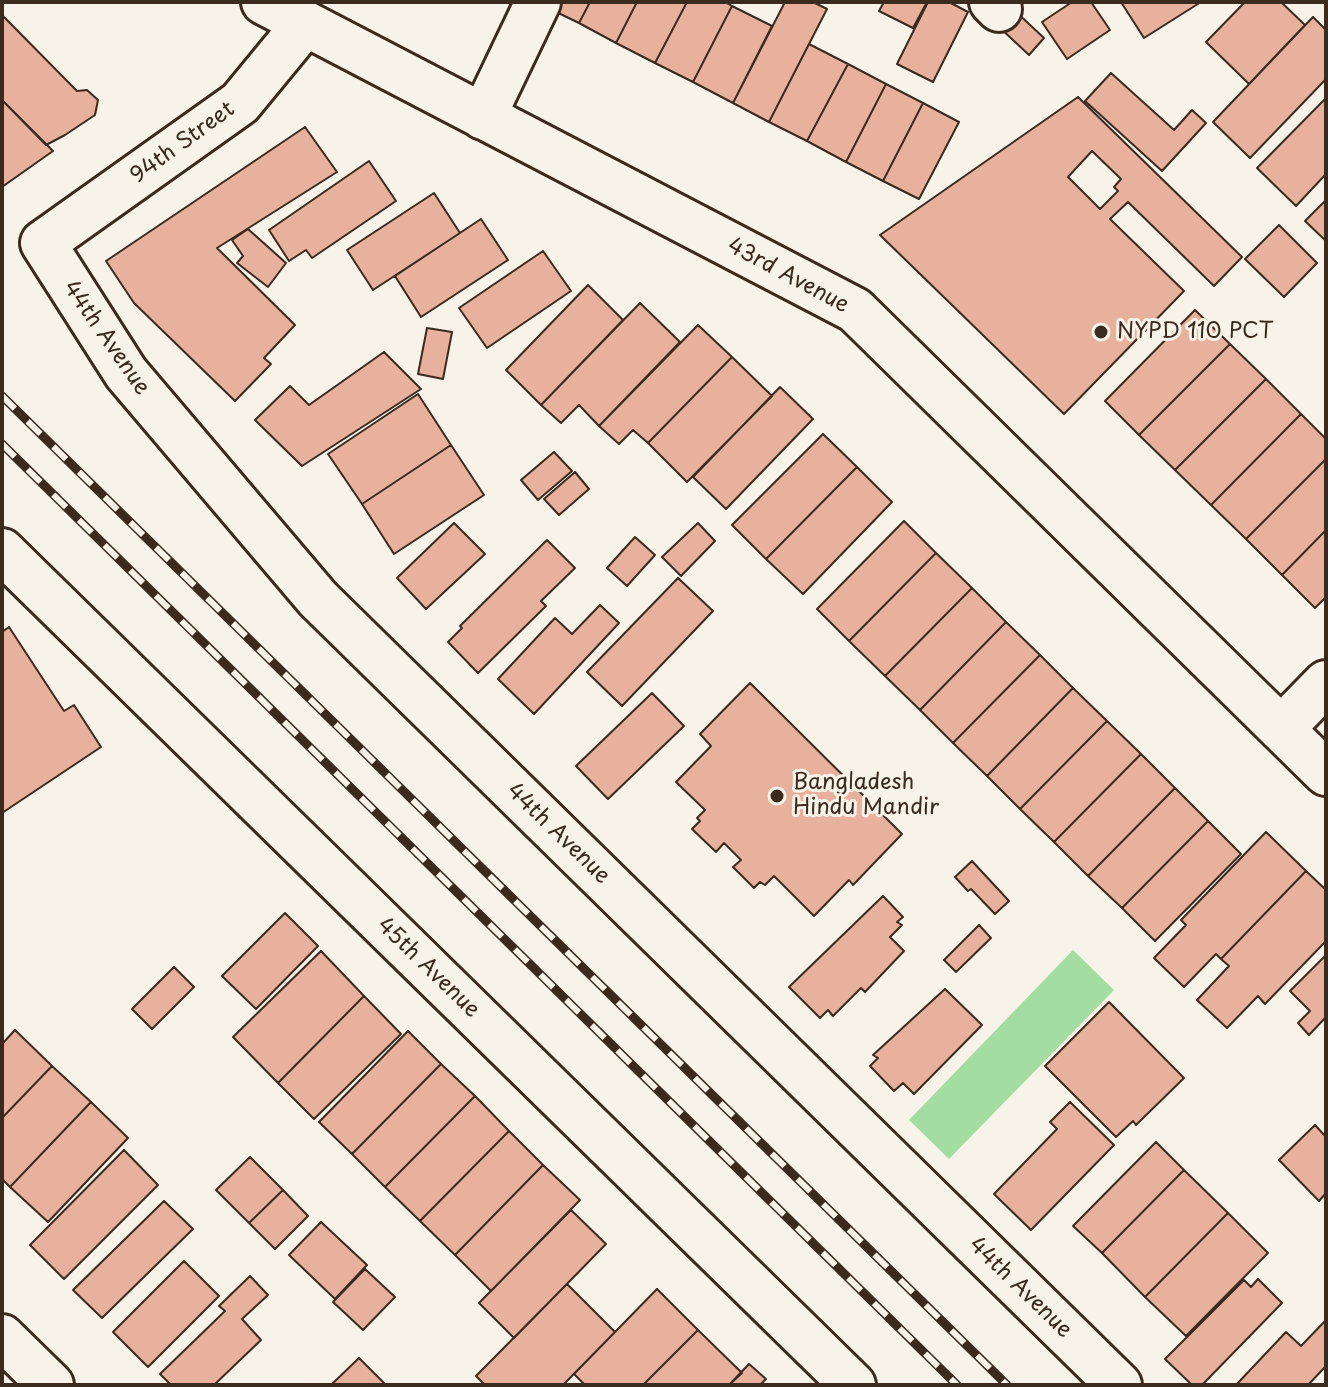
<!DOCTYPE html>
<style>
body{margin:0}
#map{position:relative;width:1328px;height:1387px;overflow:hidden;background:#f7f3e8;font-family:"Playpen Sans",sans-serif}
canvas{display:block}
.frame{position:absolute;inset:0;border:4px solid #3b2a1e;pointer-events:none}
</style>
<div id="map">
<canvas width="1328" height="1387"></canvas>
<div class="frame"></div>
</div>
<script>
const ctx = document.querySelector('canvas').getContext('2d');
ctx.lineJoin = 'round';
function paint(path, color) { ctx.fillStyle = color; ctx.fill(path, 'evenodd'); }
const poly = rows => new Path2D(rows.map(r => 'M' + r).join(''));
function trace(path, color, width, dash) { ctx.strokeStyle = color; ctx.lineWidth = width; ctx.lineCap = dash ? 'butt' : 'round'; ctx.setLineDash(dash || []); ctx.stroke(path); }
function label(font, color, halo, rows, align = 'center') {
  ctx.font = font + ' "Playpen Sans",sans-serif'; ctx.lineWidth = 6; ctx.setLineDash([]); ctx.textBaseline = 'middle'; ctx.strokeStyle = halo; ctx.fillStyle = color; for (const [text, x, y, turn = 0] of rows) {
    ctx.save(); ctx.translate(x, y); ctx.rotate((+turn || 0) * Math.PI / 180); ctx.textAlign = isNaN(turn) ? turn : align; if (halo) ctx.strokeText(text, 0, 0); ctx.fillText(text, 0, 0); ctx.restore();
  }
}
const green = poly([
 [1073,950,1114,990,949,1159,909,1120]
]);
const building = poly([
 [549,2,590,2,579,23,546,7,549,2],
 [590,2,637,2,616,43,579,23,590,2],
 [637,2,687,2,655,63,616,43,637,2],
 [687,2,725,2,732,6,693,82,655,63,687,2],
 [785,2,813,2,827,9,769,122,733,103,785,2],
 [884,2,927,2,913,28,879,11,884,2],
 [928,2,949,2,968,12,933,82,897,64,928,2],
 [1072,2,1091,2,1110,30,1067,59,1042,22,1072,2],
 [1121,2,1201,2,1144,38,1121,2],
 [1245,2,1281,2,1305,25,1249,84,1206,42,1245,2],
 [732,6,772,26,733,103,693,82,732,6],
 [1013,9,1044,38,1029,55,998,26,1013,9],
 [2,15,77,91,87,90,98,100,95,115,65,135,46,145,2,100,2,15],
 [1313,17,1326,30,1326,79,1250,158,1213,122,1313,17],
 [809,44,848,64,807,141,769,122,809,44],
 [848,64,886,84,846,162,807,141,848,64],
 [1111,73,1174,130,1192,110,1206,123,1162,171,1085,101,1111,73],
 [886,84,923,103,883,181,846,162,886,84],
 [1078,97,1242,257,1214,286,1128,202,1110,219,1184,291,1064,414,880,235,1078,97],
 [1092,151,1121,179,1114,187,1118,191,1100,209,1068,177,1092,151],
 [1326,98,1326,174,1296,206,1257,168,1326,98],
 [2,100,53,151,2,187,2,100],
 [923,103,959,122,919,199,883,181,923,103],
 [305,127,337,172,217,248,295,325,264,358,271,364,235,401,134,303,106,261,305,127],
 [369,161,396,201,312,258,306,250,289,261,269,230,369,161],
 [434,193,460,233,373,290,347,250,434,193],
 [1326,200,1326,241,1305,221,1326,200],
 [481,219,508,260,421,317,395,276,481,219],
 [1279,225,1317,263,1284,297,1245,259,1279,225],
 [248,229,286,263,268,287,237,263,243,256,232,240,248,229],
 [543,251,571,291,487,348,459,308,543,251],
 [588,285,623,320,541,405,506,370,588,285],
 [640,303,680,342,599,426,579,405,561,423,541,405,640,303],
 [1195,310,1230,344,1139,435,1105,401,1195,310],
 [698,325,732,357,648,443,633,430,619,444,599,426,698,325],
 [427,328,452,332,443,379,418,374,427,328],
 [1230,344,1266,379,1175,470,1139,435,1230,344],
 [384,352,421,389,302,466,255,420,290,386,309,405,384,352],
 [732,357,772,396,687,482,648,443,732,357],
 [1266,379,1301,414,1211,505,1175,470,1266,379],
 [780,387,813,419,726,509,693,477,780,387],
 [418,394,451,445,362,504,328,454,418,394],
 [1301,414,1326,439,1326,459,1246,539,1211,505,1301,414],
 [823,434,857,467,766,559,732,525,823,434],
 [451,445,484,495,394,554,362,504,451,445],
 [554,452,572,471,538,500,521,480,554,452],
 [1326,459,1326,530,1282,575,1246,539,1326,459],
 [857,467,892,502,803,594,766,559,857,467],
 [575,472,589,489,559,515,544,499,575,472],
 [904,521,936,553,849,641,817,609,904,521],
 [454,523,485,554,426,609,397,578,454,523],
 [698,523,715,541,681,576,662,557,698,523],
 [1326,530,1326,597,1315,608,1282,575,1326,530],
 [635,537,655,555,627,586,607,568,635,537],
 [547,540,575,568,541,601,546,606,478,673,448,642,462,628,460,626,547,540],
 [936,553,972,588,885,676,849,641,936,553],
 [678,578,713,611,622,706,587,672,678,578],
 [972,588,1006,622,920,710,885,676,972,588],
 [600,605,619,623,534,714,498,679,555,618,572,634,600,605],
 [1006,622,1040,655,953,743,920,710,1006,622],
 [9,627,64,711,74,705,101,747,2,813,2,632,9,627],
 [1040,655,1073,688,987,776,953,743,1040,655],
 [750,683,902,834,853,885,849,880,814,916,774,876,765,885,760,882,754,888,733,867,741,860,724,843,716,852,692,829,700,821,697,818,705,810,676,782,711,746,700,734,750,683],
 [1073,688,1107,721,1020,809,987,776,1073,688],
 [652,693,684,726,608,799,576,766,652,693],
 [1107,721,1141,754,1054,842,1020,809,1107,721],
 [1141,754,1175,788,1088,876,1054,842,1141,754],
 [1175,788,1208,821,1122,908,1088,876,1175,788],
 [1208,821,1241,854,1155,941,1122,908,1208,821],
 [1266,832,1306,871,1221,959,1216,954,1184,987,1154,958,1186,925,1181,920,1266,832],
 [972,861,1009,901,995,914,971,889,968,891,955,877,972,861],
 [1306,871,1326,890,1326,941,1265,1004,1258,996,1227,1028,1197,1000,1229,966,1221,959,1306,871],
 [883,896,903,917,897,922,902,925,890,937,904,951,865,992,861,988,833,1016,828,1010,820,1018,789,987,883,896],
 [285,913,318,946,256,1009,222,976,285,913],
 [979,925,991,938,956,972,944,960,979,925],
 [321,951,364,996,278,1083,233,1037,321,951],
 [1326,955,1326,1017,1309,1035,1298,1023,1310,1011,1290,991,1326,955],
 [174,967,194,987,152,1029,132,1009,174,967],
 [945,989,982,1025,914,1094,903,1083,894,1091,870,1066,878,1058,873,1055,945,989],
 [364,996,401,1034,314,1119,278,1083,364,996],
 [1109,1002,1184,1078,1136,1125,1133,1121,1116,1137,1045,1066,1109,1002],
 [15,1030,52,1066,2,1118,2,1044,15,1030],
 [408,1031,441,1064,352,1154,319,1122,408,1031],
 [441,1064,475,1096,385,1187,352,1154,441,1064],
 [52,1066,91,1102,10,1187,2,1179,2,1118,52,1066],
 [475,1096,509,1131,420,1221,385,1187,475,1096],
 [91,1102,128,1138,48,1222,10,1187,91,1102],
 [1070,1102,1114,1145,1031,1230,994,1194,1057,1129,1050,1122,1070,1102],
 [1315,1125,1326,1137,1326,1193,1319,1201,1279,1160,1315,1125],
 [509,1131,543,1165,455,1255,420,1221,509,1131],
 [1156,1142,1184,1170,1102,1253,1073,1226,1156,1142],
 [124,1150,158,1185,64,1279,30,1245,124,1150],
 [250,1157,283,1190,249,1223,216,1190,250,1157],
 [543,1165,580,1200,491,1291,455,1255,543,1165],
 [1184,1170,1228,1213,1145,1297,1102,1253,1184,1170],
 [283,1190,308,1216,275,1249,249,1223,283,1190],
 [164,1201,193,1229,102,1318,73,1290,164,1201],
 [571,1210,606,1244,514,1338,479,1303,571,1210],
 [1228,1213,1268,1253,1186,1336,1145,1297,1228,1213],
 [321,1222,367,1265,335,1299,289,1255,321,1222],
 [184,1261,219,1296,148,1367,113,1332,184,1261],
 [365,1269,395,1297,363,1330,333,1302,365,1269],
 [250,1276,268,1295,242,1319,261,1340,214,1385,171,1385,160,1374,225,1311,219,1306,250,1276],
 [1258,1279,1282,1303,1202,1385,1192,1385,1165,1359,1244,1280,1251,1287,1258,1279],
 [567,1284,615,1332,563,1385,485,1385,476,1376,567,1284],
 [657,1289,698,1330,643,1385,585,1385,574,1374,657,1289],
 [1326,1320,1326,1366,1308,1385,1236,1385,1286,1332,1301,1346,1326,1320],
 [698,1330,742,1373,729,1385,643,1385,698,1330],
 [359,1358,386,1385,331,1385,359,1358],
 [749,1364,766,1379,760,1385,729,1385,749,1364]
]);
const minor = poly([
 [264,2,855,310,1326,773],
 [992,2,999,9],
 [305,24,240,103,43,243,126,373,318,599,1119,1385],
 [483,117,538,2],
 [2,551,853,1385],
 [1281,729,1326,683],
 [2,1337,51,1385]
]);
const rail = poly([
 [2,396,1007,1385],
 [2,444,957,1385]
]);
const markers = [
 [1101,332,8,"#3b2a1e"],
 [777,796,8,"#3b2a1e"]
];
const streetNames = [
 ["94th Street",183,143,-36],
 ["43rd Avenue",788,276,28],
 ["44th Avenue",106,338,55],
 ["44th Avenue",558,834,44],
 ["45th Avenue",428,968,44],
 ["44th Avenue",1020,1288,44]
];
const poiNames = [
 ["NYPD 110 PCT",1117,332],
 ["Bangladesh",793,783],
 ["Hindu Mandir",793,808]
];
paint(green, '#a3dda2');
paint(building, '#e8b19d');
trace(building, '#3b2a1e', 2);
trace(minor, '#3b2a1e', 50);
trace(minor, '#f7f3e8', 44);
trace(rail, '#3b2a1e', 9);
trace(rail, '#f7f3e8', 6, [18]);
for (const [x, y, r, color] of markers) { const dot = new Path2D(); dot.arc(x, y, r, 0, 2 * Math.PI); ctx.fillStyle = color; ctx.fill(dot); trace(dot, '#f7f3e8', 3); }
label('22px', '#3b2a1e', '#f7f3e8', streetNames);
label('22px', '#3b2a1e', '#f7f3e8', poiNames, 'left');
</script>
